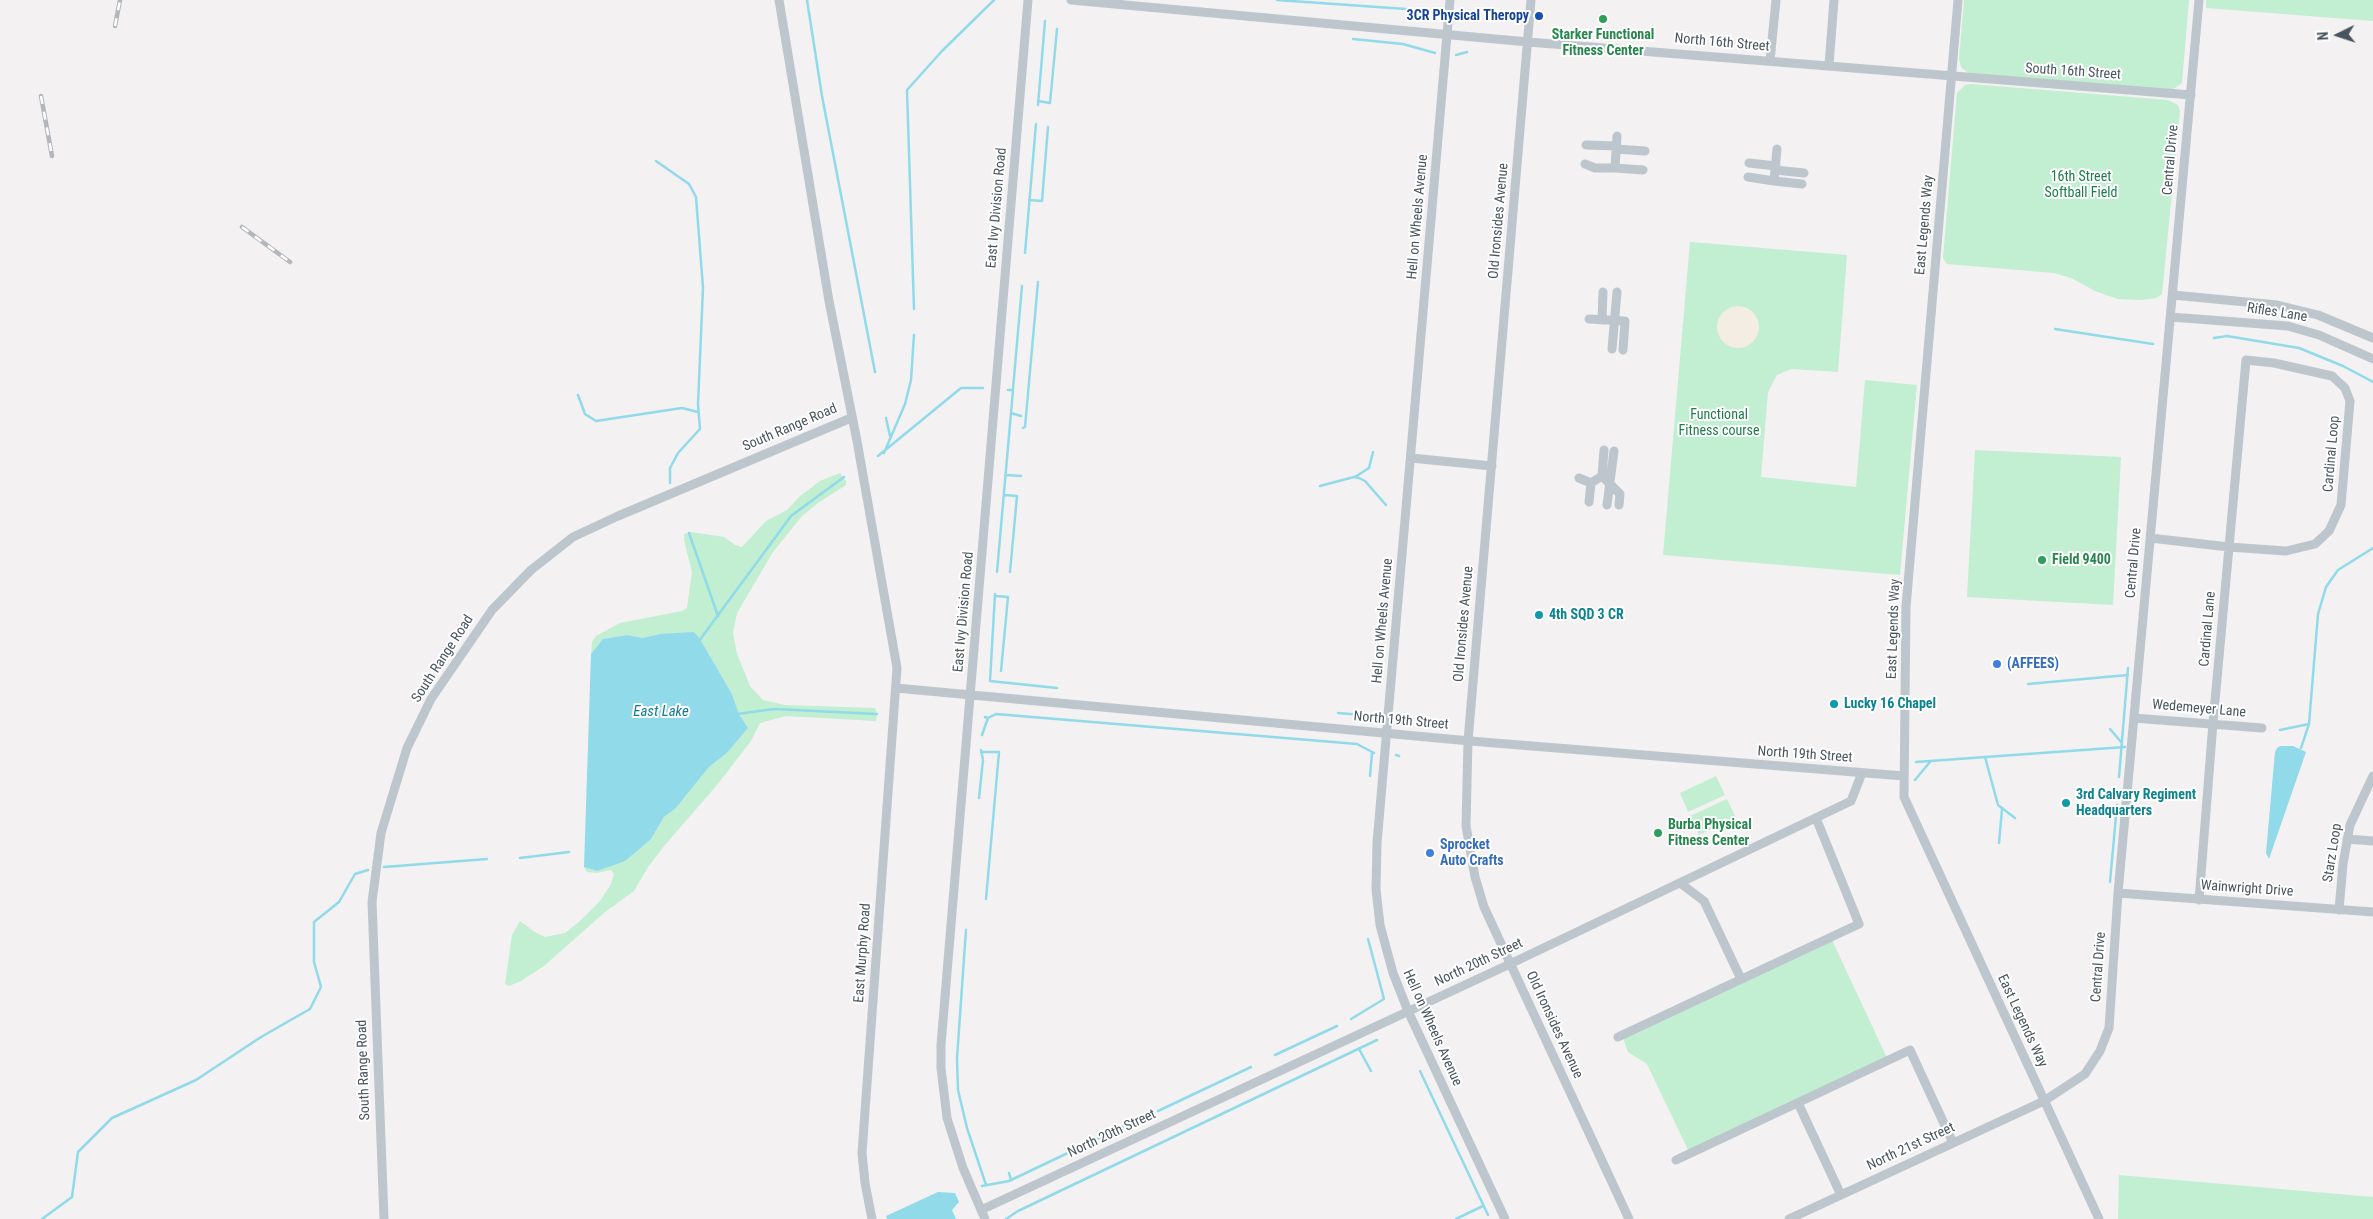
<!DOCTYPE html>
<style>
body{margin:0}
#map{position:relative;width:2373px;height:1219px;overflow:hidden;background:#f3f1f1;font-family:"Roboto Condensed",sans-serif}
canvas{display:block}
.north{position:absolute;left:2313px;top:10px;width:50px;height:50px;-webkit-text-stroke:4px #fff;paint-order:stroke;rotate:266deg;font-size:14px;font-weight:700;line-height:20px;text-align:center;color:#49555e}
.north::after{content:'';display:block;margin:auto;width:18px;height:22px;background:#49555e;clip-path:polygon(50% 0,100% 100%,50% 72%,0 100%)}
</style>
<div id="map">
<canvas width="2373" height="1219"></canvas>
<div class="north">N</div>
</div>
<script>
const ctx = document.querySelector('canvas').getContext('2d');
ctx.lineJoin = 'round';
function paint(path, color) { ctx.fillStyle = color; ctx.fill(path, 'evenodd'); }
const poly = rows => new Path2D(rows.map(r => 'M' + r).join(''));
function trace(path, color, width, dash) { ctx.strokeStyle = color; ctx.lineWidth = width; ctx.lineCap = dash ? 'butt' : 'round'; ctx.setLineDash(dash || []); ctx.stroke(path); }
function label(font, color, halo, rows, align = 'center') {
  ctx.font = font + ' "Roboto Condensed",sans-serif'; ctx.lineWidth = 4; ctx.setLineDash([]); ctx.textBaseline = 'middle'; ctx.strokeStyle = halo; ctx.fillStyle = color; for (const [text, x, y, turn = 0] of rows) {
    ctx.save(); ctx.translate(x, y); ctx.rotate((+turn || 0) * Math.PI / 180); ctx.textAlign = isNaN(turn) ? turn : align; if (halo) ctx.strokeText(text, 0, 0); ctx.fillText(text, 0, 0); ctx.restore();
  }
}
const green = poly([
 [1964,0,2189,0,2182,83,2172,90,1968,73,1961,67,1959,59],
 [2206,0,2373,0,2373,21,2206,8],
 [1971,84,2168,100,2178,105,2180,111,2162,294,2156,298,2141,300,2118,299,2095,291,2071,278,2054,273,1947,264,1943,258,1957,93,1965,85],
 [1690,242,1847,255,1838,372,1791,369,1777,375,1768,392,1761,477,1856,487,1865,380,1917,385,1900,575,1663,555],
 [1975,450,2121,457,2113,605,1967,597],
 [840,473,846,481,846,485,818,503,802,516,773,552,737,613,733,633,737,654,750,686,763,700,785,705,875,708,877,714,876,721,786,716,760,723,751,741,717,785,665,845,648,867,634,891,605,912,544,966,521,981,509,986,505,984,512,935,520,921,535,932,545,937,565,933,580,921,600,901,611,884,614,874,611,870,597,873,587,872,584,867,597,871,651,839,664,817,676,808,709,767,727,753,748,728,739,714,732,694,700,639,660,634,642,638,626,635,603,639,591,654,592,642,596,636,620,623,682,611,687,608,692,572,684,540,684,534,691,532,724,537,735,545,742,547,766,521,787,510,800,496,820,481],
 [1716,776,1725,795,1688,812,1680,793],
 [1727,799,1736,818,1699,835,1690,816],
 [1832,940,1887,1058,1688,1150,1647,1064,1628,1052,1623,1038],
 [2119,1175,2373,1197,2373,1219,2118,1219]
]);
const sand = poly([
 '1717 327a21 21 0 1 1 42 0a21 21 0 1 1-42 0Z'
]);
const water = poly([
 [694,632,700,639,732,694,739,714,748,728,727,753,709,767,676,808,664,817,651,839,625,861,597,871,584,867,591,654,603,639,627,635,642,638,660,634],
 [2280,746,2293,746,2306,752,2269,859,2266,853,2275,752,2277,748],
 [938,1192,955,1193,959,1202,952,1210,956,1219,887,1219,886,1216]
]);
const stream = poly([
 [807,0,822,96,875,372],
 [1277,0,1406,9,1414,11],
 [1353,39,1403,44,1435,53],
 [1456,55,1467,52],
 [1038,101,1050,103,1057,29],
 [1038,105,1045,21],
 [656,161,689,184,696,197,703,288,698,404,700,429,678,453,670,468,670,483],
 [1029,200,1042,201,1048,127],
 [1025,253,1036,124],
 [914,309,907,90,942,51,994,0],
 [2055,329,2153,344],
 [2214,338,2227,336,2299,348,2343,366,2373,382],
 [1013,389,1022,286],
 [578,395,585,414,596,421,682,408,698,412],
 [1011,413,1021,416],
 [886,418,890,436],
 [1023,428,1025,427,1038,282],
 [884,453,905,404,911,380,914,335],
 [878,456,961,388,983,388],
 [1006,475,1021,476],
 [1355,477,1369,468,1373,452],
 [1320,486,1354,477,1359,478,1365,481,1386,505],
 [1004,495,1017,496,1010,572],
 [689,533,718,616],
 [997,572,1013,390,1008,390],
 [995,594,990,681,1057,688],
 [996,596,1008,597,1001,671],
 [699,641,791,516,844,477],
 [2028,684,2128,675],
 [1338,713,1363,715],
 [737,714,774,709,877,714],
 [988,718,996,714,1357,744,1374,753],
 [2110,729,2122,743],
 [2280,730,2309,724,2318,614,2326,587,2338,570,2373,548],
 [982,735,988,718,985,717],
 [2301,748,2309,724],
 [981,752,999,752,986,899],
 [1396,755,1399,756],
 [1985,757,1998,805,2015,818],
 [1916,762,2125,747],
 [1370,776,1372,753],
 [2119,777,2128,668],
 [1915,780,1930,762],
 [979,798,983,760,981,750],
 [1999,843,2002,809],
 [520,858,569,852],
 [384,867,487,859],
 [2110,882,2117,805],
 [966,930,957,1058,958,1090,967,1128,986,1185],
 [1351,1019,1384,999,1368,939],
 [1359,1049,1371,1071],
 [1275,1055,1337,1026],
 [1420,1071,1488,1215],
 [1158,1111,1251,1067],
 [1009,1173,1011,1180],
 [982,1186,1009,1181,1135,1121],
 [42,1219,72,1197,78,1152,112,1118,196,1080,261,1037,310,1009,321,987,314,962,314,922,339,902,355,874,368,870],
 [1006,1219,1018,1211,1377,1040],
 [1456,1219,1483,1206]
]);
const minor = poly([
 [779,0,829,301,857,441,897,668,862,1153,865,1183,872,1219],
 [1071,0,1528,42,2191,95],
 [1450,0,1377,843,1376,889,1380,925,1393,973,1408,1011,1505,1219],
 [1531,0,1468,741,1466,826,1475,877,1484,907,1629,1219],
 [1958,0,1906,607,1904,797,2099,1219],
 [1770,61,1776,0],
 [1829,65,1834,0],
 [1617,136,1615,168,1643,170],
 [1586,145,1617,146],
 [1616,149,1645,151],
 [1749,163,1776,166],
 [1585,164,1595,168,1615,168],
 [1775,170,1804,173],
 [1748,177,1774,181,1777,149],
 [1774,181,1802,184],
 [2173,295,2277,305,2318,315,2373,338],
 [2171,317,2288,326,2319,335,2373,359],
 [1589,319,1625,321,1623,350],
 [1602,320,1603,292],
 [1612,349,1617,292],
 [1411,458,1492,466],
 [1602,476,1604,450],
 [1579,478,1591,483,1602,476,1620,494,1619,505],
 [1589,502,1591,483],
 [1607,505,1614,451],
 [2150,538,2229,547,2286,551,2315,544,2329,531,2341,505,2350,401,2345,388,2332,376,2274,363,2246,360,2213,723,2199,900],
 [896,688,1470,741,1904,776],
 [2134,718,2262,728],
 [2347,839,2373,841],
 [1680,883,1704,901,1741,979],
 [2118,893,2373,912],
 [2339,910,2343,864,2350,825,2373,776],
 [1618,1037,1859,924,1816,818],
 [1798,1103,1841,1195],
 [1676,1160,1910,1050,1953,1143],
 [981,1210,1510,964,1851,801,1862,773],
 [384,1219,372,902,381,833,407,748,431,699,492,610,531,570,573,537,618,516,851,418],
 [985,1219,963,1168,947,1118,941,1068,941,1045,1028,0],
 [1789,1219,2044,1101,2085,1074,2100,1051,2109,1028,2118,893,2199,0]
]);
const rail = poly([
 [115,26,120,0],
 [41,96,52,156],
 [242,227,290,262]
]);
const markers = [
 [1539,16,5,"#1a4fb4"],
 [1603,19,5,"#2e9e5b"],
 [2042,560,5,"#2e9e5b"],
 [1539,615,5,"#0f9aa8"],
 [1997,664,5,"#3f7fe0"],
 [1834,704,5,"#0f9aa8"],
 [2066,803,5,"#0f9aa8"],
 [1658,833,5,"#2e9e5b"],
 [1430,853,5,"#3f7fe0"]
];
const transitNames = [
 ["3CR Physical Theropy",1529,16]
];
const leisureNames = [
 ["Starker Functional",1603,35,"center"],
 ["Fitness Center",1603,51,"center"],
 ["Field 9400",2052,560],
 ["Burba Physical",1668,825],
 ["Fitness Center",1668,841]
];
const streetNames = [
 ["North 16th Street",1722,43,5],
 ["South 16th Street",2073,72,4],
 ["Central Drive",2171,160,-85],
 ["East Ivy Division Road",997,208,-85],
 ["Hell on Wheels Avenue",1418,217,-85],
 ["Old Ironsides Avenue",1499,221,-85],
 ["East Legends Way",1925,225,-85],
 ["Rifles Lane",2277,313,9],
 ["South Range Road",790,428,-23],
 ["Cardinal Loop",2332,454,-85],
 ["Central Drive",2134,563,-85],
 ["East Ivy Division Road",964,612,-85],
 ["Hell on Wheels Avenue",1383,621,-85],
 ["Old Ironsides Avenue",1464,624,-85],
 ["East Legends Way",1894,629,-88],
 ["Cardinal Lane",2208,629,-85],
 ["South Range Road",443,659,-57],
 ["Wedemeyer Lane",2199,709,5],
 ["North 19th Street",1401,721,5],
 ["North 19th Street",1805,755,4],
 ["Starz Loop",2333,853,-81],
 ["Wainwright Drive",2247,889,4],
 ["East Murphy Road",863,953,-86],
 ["North 20th Street",1479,963,-25],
 ["Central Drive",2099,967,-86],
 ["East Legends Way",2022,1021,65],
 ["Old Ironsides Avenue",1554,1025,65],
 ["Hell on Wheels Avenue",1432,1028,66],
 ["South Range Road",364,1070,-92],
 ["North 20th Street",1112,1134,-25],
 ["North 21st Street",1911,1147,-25]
];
const parkNames = [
 ["16th Street",2081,177],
 ["Softball Field",2081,193],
 ["Functional",1719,415],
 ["Fitness course",1719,431]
];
const cultureNames = [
 ["4th SQD 3 CR",1549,615],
 ["Lucky 16 Chapel",1844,704],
 ["3rd Calvary Regiment",2076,795],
 ["Headquarters",2076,811]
];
const shopNames = [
 ["(AFFEES)",2007,664],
 ["Sprocket",1440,845],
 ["Auto Crafts",1440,861]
];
const waterNames = [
 ["East Lake",661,712]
];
paint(green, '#c2eed1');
paint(sand, '#f3ede3');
paint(water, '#90daea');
trace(stream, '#90daea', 2.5);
trace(minor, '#bdc6cd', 9);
trace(rail, '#b3b6bb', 4.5);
trace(rail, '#fff', 2.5, [8]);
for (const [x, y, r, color] of markers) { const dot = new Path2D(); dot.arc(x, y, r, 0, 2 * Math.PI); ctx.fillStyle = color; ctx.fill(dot); trace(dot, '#fff', 2); }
label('bold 14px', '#164399', '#fff', transitNames, 'right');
label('bold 14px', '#27864d', '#fff', leisureNames, 'left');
label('14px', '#49555e', '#fff', streetNames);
label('14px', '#1b7e49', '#fff', parkNames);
label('bold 14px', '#0d838f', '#fff', cultureNames, 'left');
label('bold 14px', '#366cbe', '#fff', shopNames, 'left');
label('italic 15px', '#117c92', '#fff', waterNames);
</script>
